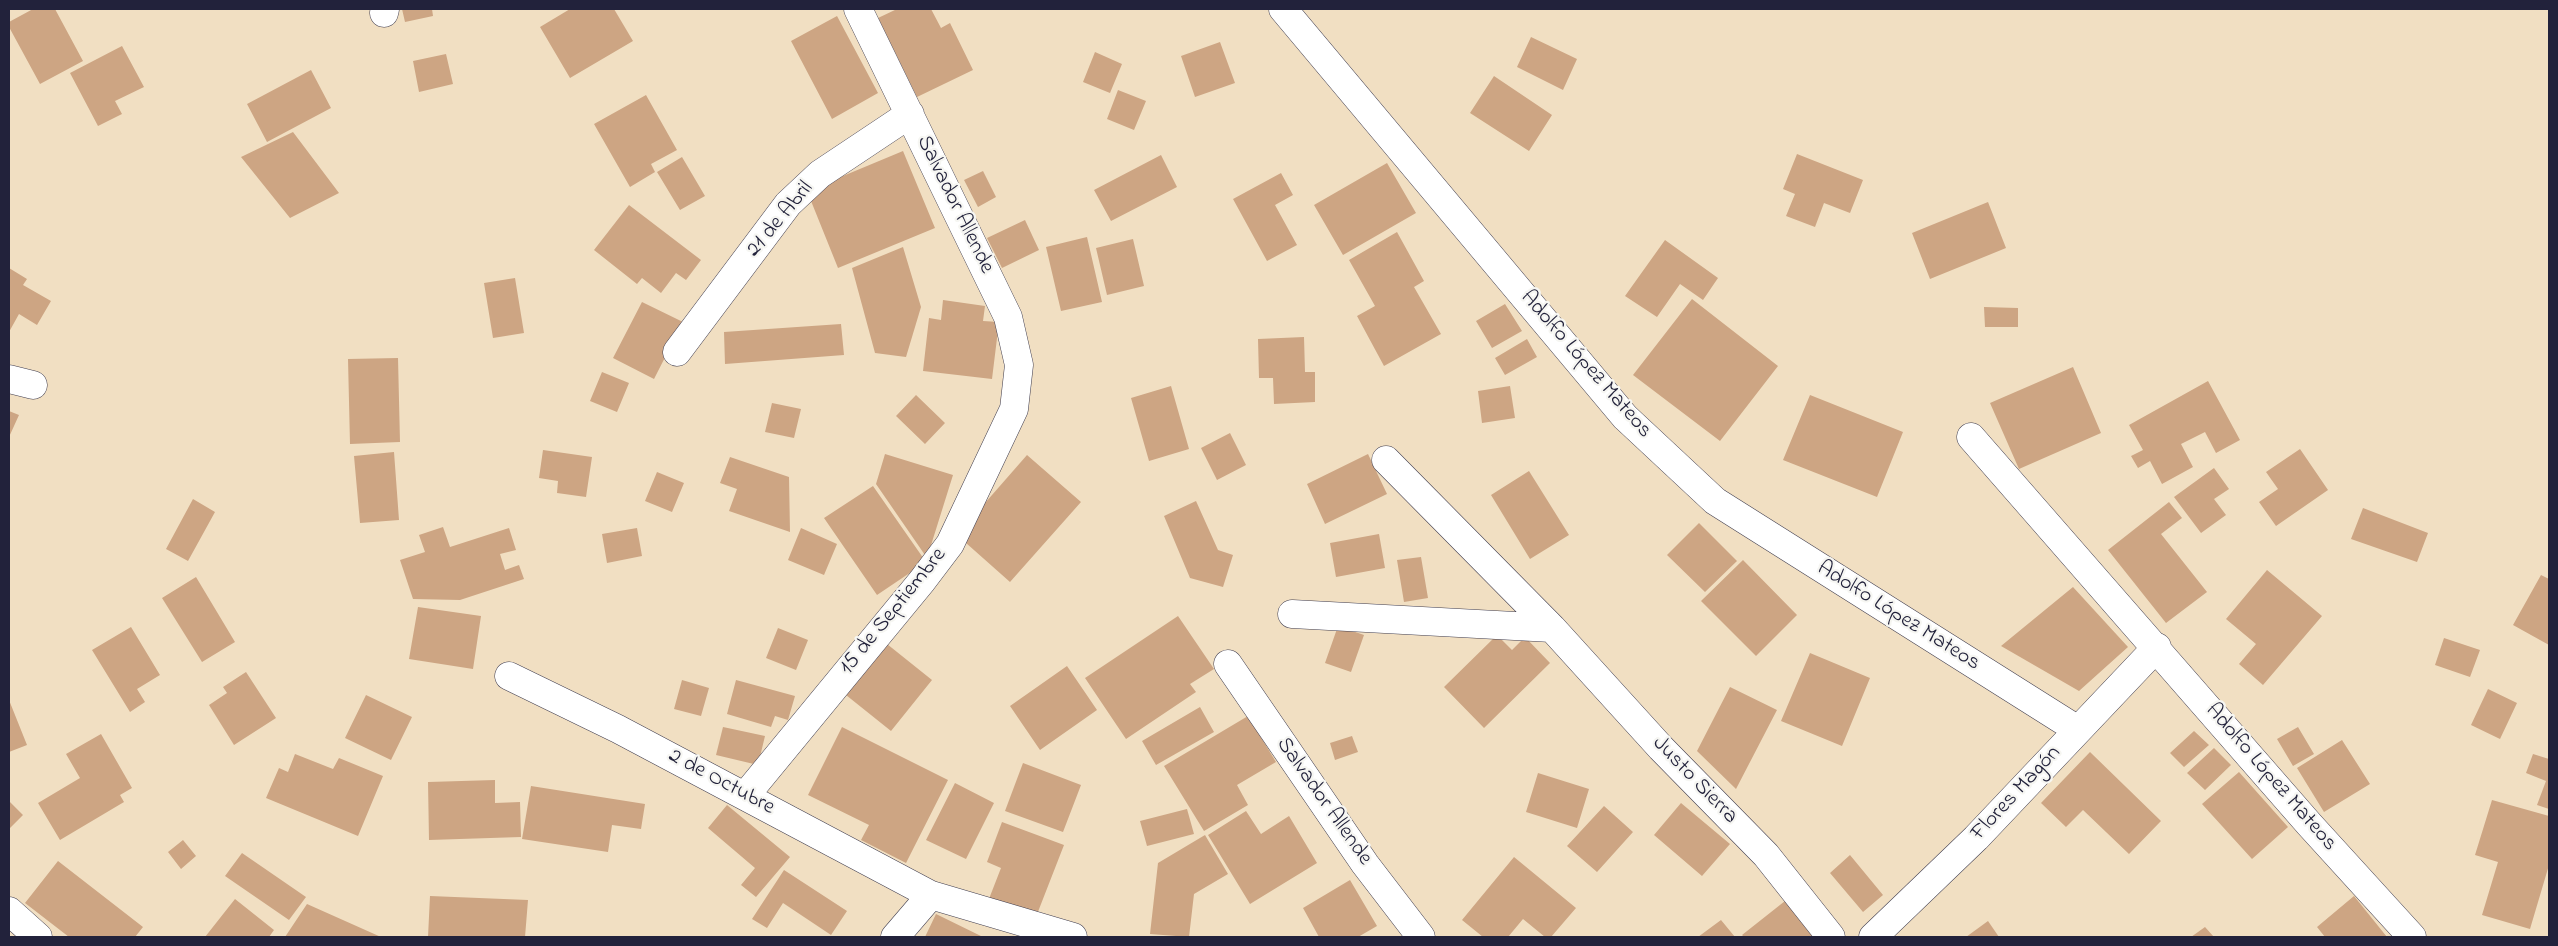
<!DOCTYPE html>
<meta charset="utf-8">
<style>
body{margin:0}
#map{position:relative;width:2558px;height:946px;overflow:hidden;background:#f1dfc2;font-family:"Indie Flower",sans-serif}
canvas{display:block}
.frame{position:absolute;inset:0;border:10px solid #22223b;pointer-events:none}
</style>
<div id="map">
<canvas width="2558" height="946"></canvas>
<div class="frame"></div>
</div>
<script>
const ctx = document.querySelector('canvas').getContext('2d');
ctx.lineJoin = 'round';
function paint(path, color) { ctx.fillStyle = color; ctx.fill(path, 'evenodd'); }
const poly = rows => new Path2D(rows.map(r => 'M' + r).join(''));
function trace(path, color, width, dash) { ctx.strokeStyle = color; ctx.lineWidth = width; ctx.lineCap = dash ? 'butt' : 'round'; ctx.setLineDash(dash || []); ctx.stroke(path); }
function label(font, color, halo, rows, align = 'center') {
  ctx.font = font + ' "Indie Flower",sans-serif'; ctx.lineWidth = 4.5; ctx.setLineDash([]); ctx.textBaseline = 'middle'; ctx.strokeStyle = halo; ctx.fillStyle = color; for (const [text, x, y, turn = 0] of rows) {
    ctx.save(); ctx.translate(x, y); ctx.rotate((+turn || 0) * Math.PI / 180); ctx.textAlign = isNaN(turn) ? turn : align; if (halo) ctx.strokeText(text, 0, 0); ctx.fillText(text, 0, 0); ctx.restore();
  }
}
const building = poly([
 [33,9,55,9,83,61,40,84,9,27,9,22],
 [402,9,432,9,433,16,405,22],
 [570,9,614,9,633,41,570,78,540,27],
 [897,9,931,9,941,28,950,23,973,70,917,97,878,18],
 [837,16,878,93,832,119,791,41],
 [1531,37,1577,59,1563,90,1517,67],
 [1220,42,1235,83,1195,97,1181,56],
 [122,46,144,87,115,101,122,114,98,126,70,73],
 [1095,52,1122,64,1110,93,1083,82],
 [446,54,453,84,419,92,413,61],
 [311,70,331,108,267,142,247,104],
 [1494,76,1552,115,1529,151,1470,113],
 [1118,90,1146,101,1134,130,1107,119],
 [646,95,677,150,651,164,655,172,630,187,594,124],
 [293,132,339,193,290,218,241,157],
 [903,151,935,228,838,268,807,191],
 [1797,154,1863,180,1850,213,1824,203,1815,227,1786,216,1795,194,1783,189],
 [1161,155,1177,187,1111,221,1094,190],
 [682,157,705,196,680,210,657,172],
 [1387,163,1416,213,1343,255,1314,205],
 [983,171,996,197,978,207,964,180],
 [1281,173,1293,195,1275,205,1297,245,1267,261,1233,199],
 [1988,202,2006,248,1930,279,1912,233],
 [629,205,701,260,686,280,676,273,661,293,642,278,637,284,594,250],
 [1025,220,1039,250,1002,268,987,238],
 [1397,232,1424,281,1414,287,1441,334,1384,366,1357,316,1375,306,1349,260],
 [1087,237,1102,302,1061,311,1046,247],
 [1133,239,1144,286,1107,295,1096,248],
 [1665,240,1718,278,1703,300,1680,284,1657,317,1625,296],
 [903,247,921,307,906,357,875,353,852,268],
 [9,268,27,279,23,285,51,301,37,325,19,314,9,332],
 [515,278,524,333,493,338,484,283],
 [1692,299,1778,366,1720,441,1633,375],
 [943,300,985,306,983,321,999,322,992,379,923,371,929,318,941,320],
 [642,302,683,322,654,379,613,358],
 [1505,304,1522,331,1492,348,1476,321],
 [1984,307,2018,308,2018,327,1985,327],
 [841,324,844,355,725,364,724,332],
 [1304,337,1305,372,1315,372,1315,402,1274,404,1273,378,1259,378,1258,339],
 [1527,339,1537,357,1505,375,1495,358],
 [398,358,400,442,350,444,348,359],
 [2073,367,2101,433,2019,469,1990,403],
 [602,372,629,383,617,412,590,401],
 [2208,381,2240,440,2216,453,2205,432,2181,444,2193,467,2162,484,2150,461,2138,468,2131,456,2143,450,2129,425],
 [1171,386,1189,449,1149,461,1131,398],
 [1510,386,1515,418,1482,423,1478,391],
 [916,395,945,423,925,444,896,416],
 [1810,395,1903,432,1877,497,1783,460],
 [772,403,801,409,794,438,765,432],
 [9,411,19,415,9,437],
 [1230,433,1246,465,1217,480,1201,448],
 [2300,449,2328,490,2276,526,2259,502,2278,489,2266,472],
 [543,450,592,457,586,497,557,493,558,481,539,478],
 [394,452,399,520,360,523,354,456],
 [885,454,953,475,927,558,876,484],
 [1368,454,1387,494,1325,524,1307,484],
 [1027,455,1081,502,1010,582,957,535],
 [730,457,789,477,790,532,729,511,737,489,720,483],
 [2214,468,2229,489,2214,499,2226,515,2201,533,2174,497],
 [1529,471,1569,535,1530,559,1491,495],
 [657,472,684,483,672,512,645,501],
 [873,486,926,562,877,595,824,518],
 [193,499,215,512,188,561,166,549],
 [1196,501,1218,550,1233,555,1223,587,1190,578,1164,516],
 [2169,502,2182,518,2161,534,2207,592,2166,623,2108,550],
 [2363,508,2428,533,2417,562,2351,539],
 [1699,523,1737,561,1705,592,1667,555],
 [443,527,450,547,509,528,516,550,500,554,505,570,519,565,524,579,460,600,413,599,400,560,425,552,419,535],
 [637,528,642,556,607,563,602,534],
 [801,528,837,544,824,575,788,560],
 [1379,534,1385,568,1336,577,1330,543],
 [1421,557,1428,598,1404,602,1397,560],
 [1743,560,1797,615,1756,656,1701,601],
 [2267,570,2322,616,2263,685,2239,664,2256,644,2226,619],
 [2541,575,2549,579,2549,645,2513,625],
 [196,577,235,642,202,662,162,598],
 [2073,587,2128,647,2079,691,2001,646],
 [418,607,481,616,473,669,409,659],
 [1178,616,1214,669,1190,684,1196,692,1126,739,1085,678],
 [1338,626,1364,635,1351,672,1325,663],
 [131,627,160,675,137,689,145,702,130,712,92,650],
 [778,628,808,640,796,670,766,658],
 [1497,635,1512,650,1525,637,1550,663,1484,728,1444,687],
 [2444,638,2480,650,2470,677,2435,665],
 [882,640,932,680,891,731,841,691],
 [1810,653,1870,678,1842,746,1781,721],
 [1067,666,1097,710,1040,750,1010,706],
 [246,672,276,718,234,745,209,705,227,693,223,687],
 [682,680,709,688,701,716,674,709],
 [736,680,795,696,788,720,775,716,771,727,727,714],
 [1730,687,1777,710,1736,789,1697,751],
 [2488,689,2517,703,2500,739,2471,725],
 [366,695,412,717,391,760,345,738],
 [9,700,27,745,9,752],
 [1200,707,1214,732,1156,765,1142,741],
 [1248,716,1276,762,1237,785,1248,805,1204,831,1164,766],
 [723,727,765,736,758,765,716,755],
 [842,727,948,780,906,863,861,840,869,825,808,795],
 [2298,727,2314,754,2293,766,2277,739],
 [2194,731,2209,745,2184,767,2170,753],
 [101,734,132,788,120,795,124,802,60,840,38,803,80,778,66,754],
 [1352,736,1358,752,1335,760,1330,743],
 [2342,740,2370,784,2324,812,2297,768],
 [2214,748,2231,765,2205,790,2187,773],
 [2090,752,2161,821,2129,854,2083,810,2066,827,2041,803],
 [295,754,333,769,339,758,383,776,358,836,266,798,279,768,288,772],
 [2533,754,2549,759,2549,809,2537,805,2546,781,2526,773],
 [1023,763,1081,785,1063,832,1005,811],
 [2239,772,2288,827,2252,859,2202,804],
 [1538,773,1589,789,1577,828,1526,812],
 [495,780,495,803,520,802,521,837,429,840,428,782],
 [955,783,994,803,966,859,926,840],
 [531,786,645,804,641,829,612,825,608,852,522,839],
 [2492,800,2549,816,2549,865,2530,929,2482,915,2498,862,2475,855],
 [9,801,23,815,9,829],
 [1681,803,1730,844,1702,876,1654,835],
 [727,805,790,857,756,897,741,885,755,868,708,828],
 [1604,806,1633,832,1597,872,1567,846],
 [1187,809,1194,834,1147,846,1140,821],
 [1246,811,1261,834,1289,816,1317,863,1250,904,1208,835],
 [1002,822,1064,845,1034,922,987,904,1001,868,987,862],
 [1205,835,1228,874,1194,894,1189,937,1150,934,1158,863],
 [183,840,196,856,181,869,168,852],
 [242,853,306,897,289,920,225,876],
 [1850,855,1883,895,1863,912,1830,873],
 [1514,857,1576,908,1551,937,1545,937,1523,919,1508,937,1483,937,1462,920],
 [58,861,143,927,135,937,69,937,25,903],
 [784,870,847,911,831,935,783,903,767,928,752,919],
 [1350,880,1377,926,1358,937,1319,937,1303,908],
 [430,896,528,900,525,937,428,937],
 [2354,896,2387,937,2325,937,2317,927],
 [235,899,274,930,269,937,205,937],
 [1785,901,1813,937,1744,937,1742,935],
 [307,904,381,937,285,937],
 [936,914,983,937,925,937],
 [1721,920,1735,937,1698,937],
 [1988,921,1999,937,1966,937],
 [2205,927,2214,937,2191,937]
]);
const minor = poly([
 [1283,9,1625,417,1715,501,2078,730],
 [384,13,385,9],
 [677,352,788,204,820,174,910,114],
 [9,379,33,385],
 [1971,437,2309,824,2412,937],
 [1386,460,1552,628,1661,748,1766,855,1831,937],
 [1292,614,1552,628],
 [1228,664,1365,864,1421,937],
 [509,676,618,729,931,895,1073,937],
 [745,796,922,581,950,544,1014,409,1019,365,1008,317,858,9],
 [9,911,38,937],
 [895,937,931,895],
 [1873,937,1976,838,2157,647]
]);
const streetNames = [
 ["Salvador Allende",954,205,64],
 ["21 de Abril",781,220,-50],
 ["Adolfo López Mateos",1585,365,49],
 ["15 de Septiembre",894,612,-51],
 ["Adolfo López Mateos",1898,617,32],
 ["Adolfo López Mateos",2270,778,49],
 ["Justo Sierra",1694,781,46],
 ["2 de Octubre",721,783,28],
 ["Flores Magón",2017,794,-47],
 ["Salvador Allende",1323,802,55]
];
paint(building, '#cda583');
trace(minor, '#413e4f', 29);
trace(minor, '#fff', 28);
label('22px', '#22223b', '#f6f6f2', streetNames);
</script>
